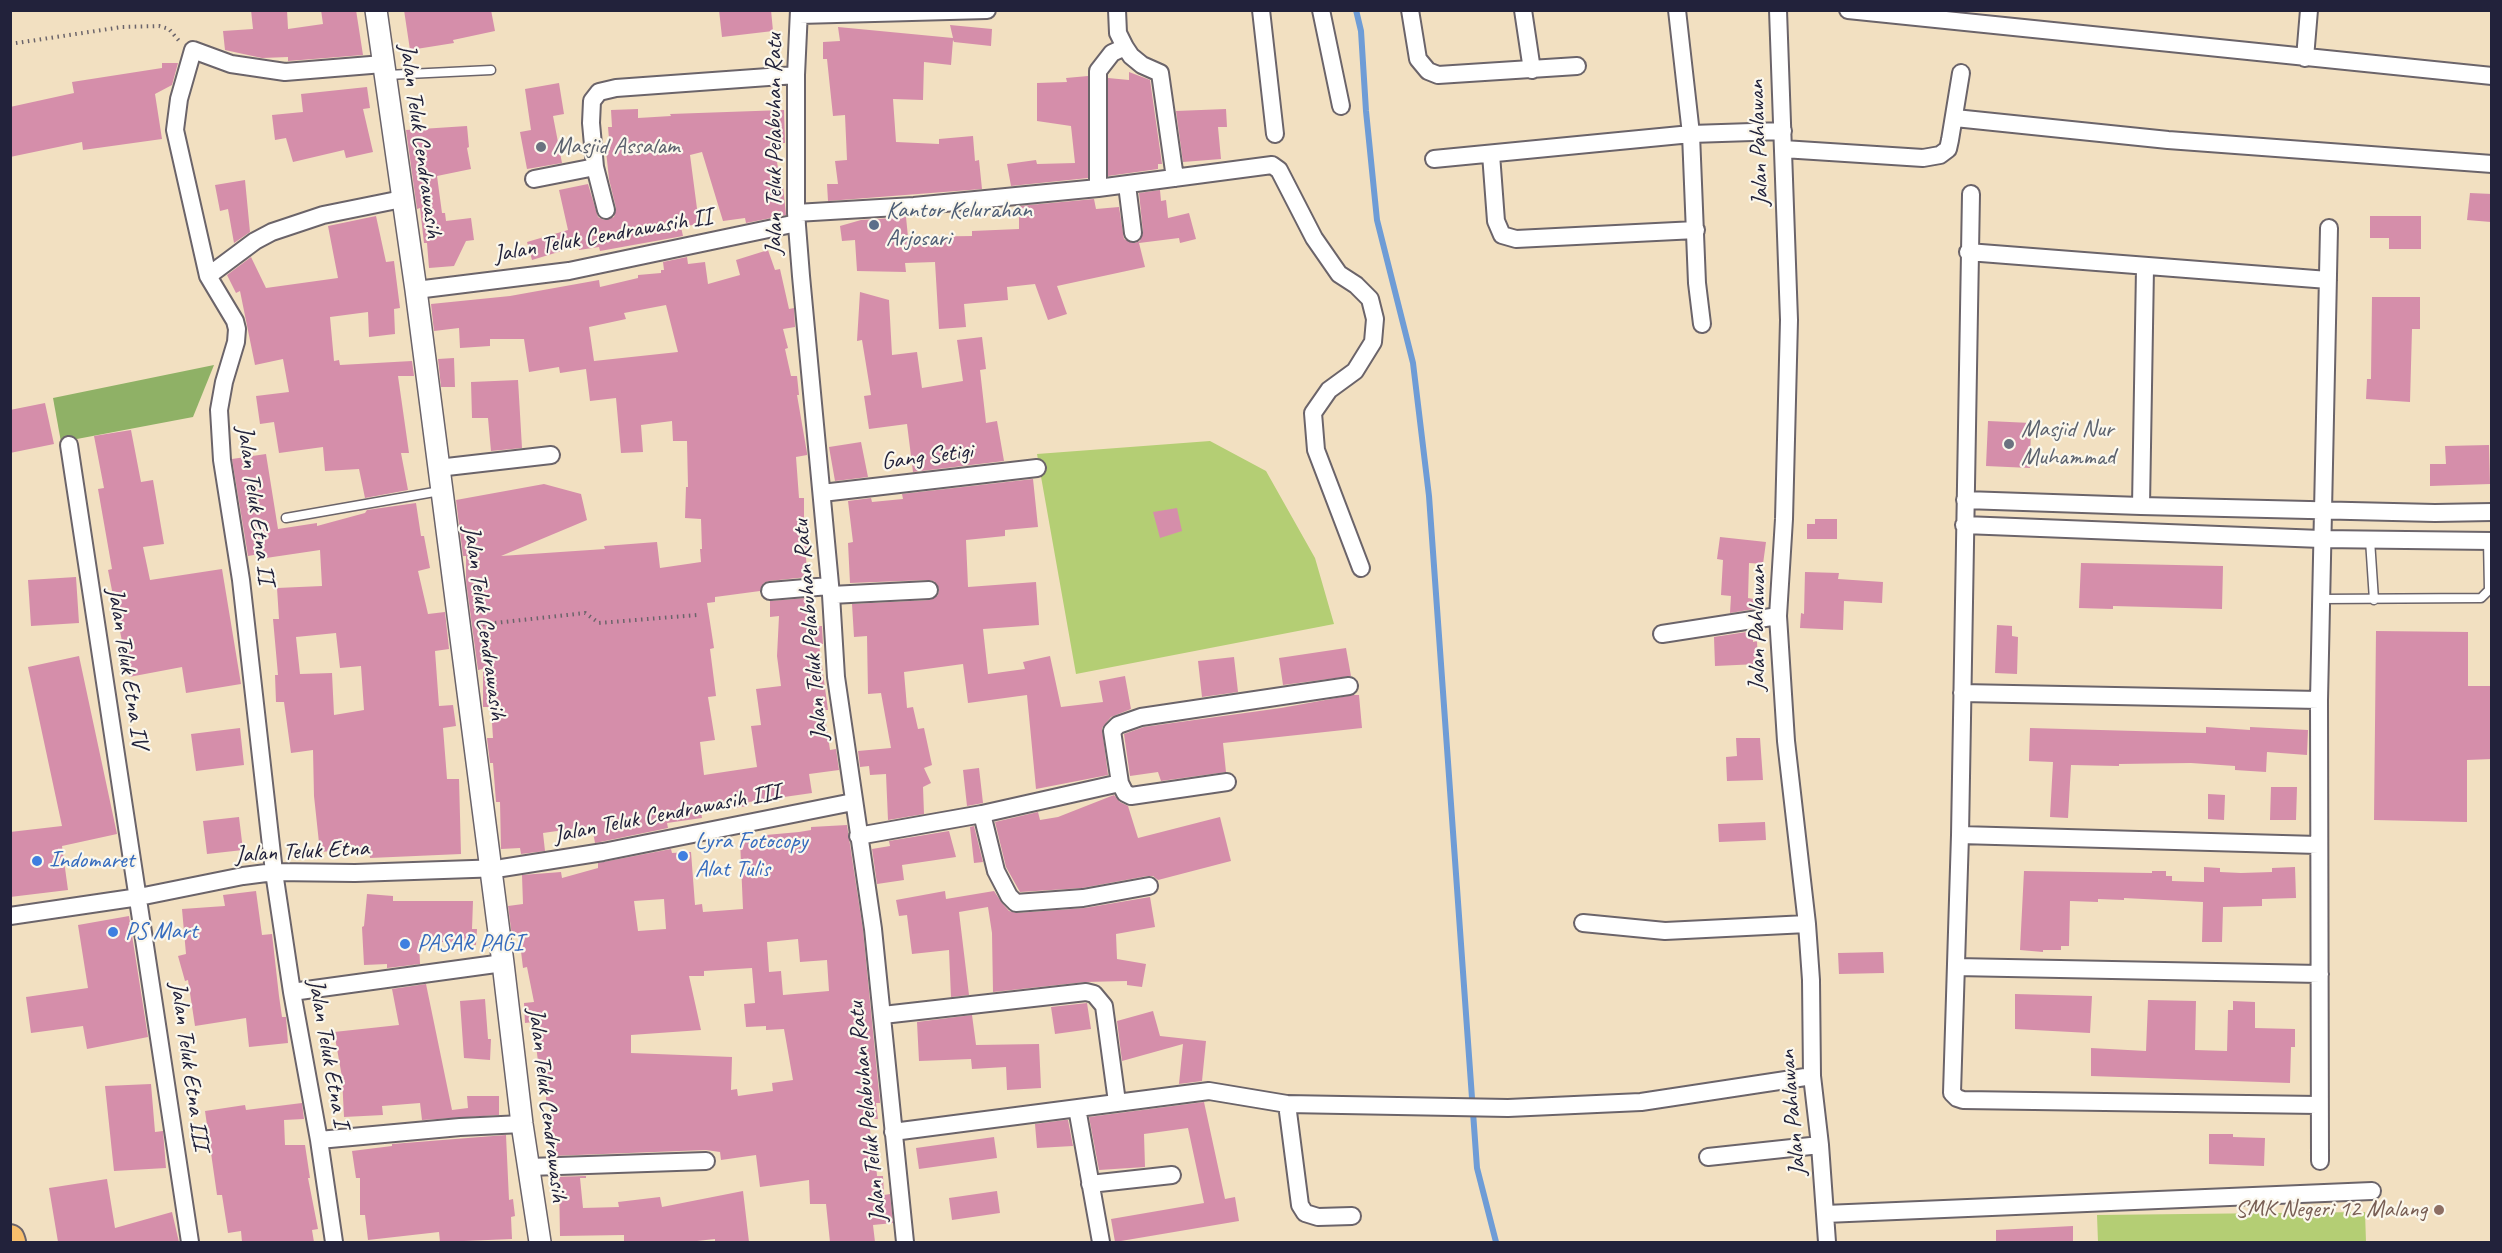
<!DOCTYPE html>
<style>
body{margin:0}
#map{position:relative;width:2502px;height:1253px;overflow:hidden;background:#f2e0c1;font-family:Caveat,sans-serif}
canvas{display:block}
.frame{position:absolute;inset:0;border:12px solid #22223b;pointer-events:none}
</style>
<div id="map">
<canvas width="2502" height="1253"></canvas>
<div class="frame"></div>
</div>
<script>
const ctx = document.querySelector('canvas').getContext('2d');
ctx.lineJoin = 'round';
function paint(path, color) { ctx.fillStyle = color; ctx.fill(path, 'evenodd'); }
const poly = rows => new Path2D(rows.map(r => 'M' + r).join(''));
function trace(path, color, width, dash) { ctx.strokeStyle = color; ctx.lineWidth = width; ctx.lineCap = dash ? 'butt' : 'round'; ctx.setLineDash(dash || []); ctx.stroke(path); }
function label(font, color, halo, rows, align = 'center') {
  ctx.font = font + ' Caveat,sans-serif'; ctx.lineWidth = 4.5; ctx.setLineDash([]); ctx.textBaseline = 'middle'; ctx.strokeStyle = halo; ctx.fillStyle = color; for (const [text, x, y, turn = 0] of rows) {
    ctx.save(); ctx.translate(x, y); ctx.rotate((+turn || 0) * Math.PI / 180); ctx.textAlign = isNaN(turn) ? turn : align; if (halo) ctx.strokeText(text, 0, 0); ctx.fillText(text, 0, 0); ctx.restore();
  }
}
const green = poly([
 [1210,441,1266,471,1315,558,1334,624,1076,674,1037,454],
 [2365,1212,2366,1242,2098,1242,2097,1215]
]);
const forest = poly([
 [214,365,193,417,61,442,53,398]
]);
const stream = poly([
 [1356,10,1361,31,1366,111,1377,220,1413,363,1429,496,1477,1168,1496,1242]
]);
const building = poly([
 [251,10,287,10,288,29,323,24,321,10,356,10,363,55,288,61,288,57,262,58,225,50,223,31,253,29],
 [404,10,491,10,495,31,453,40,454,43,410,50],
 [719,10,771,10,773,31,722,37],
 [950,25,992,29,991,46,954,42,953,40,951,65,924,62,923,100,893,99,896,142,939,144,939,139,973,136,975,161,979,160,982,189,828,201,827,184,838,184,835,161,847,160,845,115,833,116,827,59,823,59,823,42,840,41,838,27,953,38],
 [162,63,178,63,172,85,155,94,162,139,83,150,82,142,10,157,10,107,74,93,72,82,162,68],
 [1129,72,1150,80,1162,164,1158,164,1158,169,1108,176,1108,78,1129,80],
 [1088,76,1088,178,1011,186,1007,164,1036,160,1037,164,1075,163,1071,126,1037,121,1037,83,1067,82,1066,78],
 [559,83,564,114,553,116,562,163,527,169,520,132,531,130,525,89],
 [367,87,370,108,363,109,373,152,346,158,344,150,293,162,286,138,275,140,272,115,303,112,301,94],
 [638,109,638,118,671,116,670,114,784,110,785,143,774,143,781,187,783,186,786,215,746,223,745,218,723,221,702,152,690,155,699,224,681,227,683,236,600,251,599,247,579,250,578,246,532,260,527,242,568,230,559,190,588,184,598,217,604,220,614,217,616,208,609,179,606,151,610,150,608,127,612,127,611,110],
 [1226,109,1227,127,1218,127,1221,159,1183,162,1176,111],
 [467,126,469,147,467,148,471,169,437,176,442,213,445,213,446,221,471,218,474,240,466,241,454,266,429,268,427,243,424,243,420,208,417,209,406,130],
 [245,180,250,232,234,243,228,209,220,211,215,185],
 [1160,190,1161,201,1166,200,1168,218,1189,213,1196,239,1180,243,1179,238,1139,243,1145,267,1057,286,1067,314,1048,320,1035,284,1007,287,1008,300,964,304,966,327,939,329,935,262,905,263,906,272,857,271,855,240,842,241,840,226,861,220,906,217,908,237,972,236,972,231,1019,229,1019,206,1094,199,1096,209,1119,207,1124,239,1135,243,1140,241,1143,232,1139,193],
 [2470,193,2492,194,2491,222,2467,220],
 [376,216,386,262,394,261,400,308,394,309,395,334,369,337,368,312,330,317,334,361,339,360,340,365,412,361,414,376,398,376,409,453,401,453,408,490,365,498,359,469,325,471,323,447,279,453,274,422,260,424,256,396,289,392,283,359,255,365,240,291,236,293,227,275,251,257,266,288,338,278,328,226],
 [2370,216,2421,216,2421,249,2389,249,2389,238,2370,238],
 [768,250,775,270,780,269,789,309,794,308,795,327,783,329,788,348,785,349,791,376,797,376,799,395,797,395,807,453,807,455,796,457,799,498,804,498,804,524,809,524,809,557,806,556,807,577,769,581,764,583,760,591,715,597,715,602,707,603,714,648,710,649,716,696,708,697,715,740,700,742,704,775,757,767,751,726,761,725,756,689,781,686,777,656,779,616,770,617,770,601,807,598,807,626,822,626,823,644,819,644,828,710,824,710,830,750,836,749,839,770,809,774,812,793,749,802,749,806,701,812,702,818,667,823,668,828,595,843,593,832,579,834,578,828,543,833,545,851,521,854,520,848,501,849,500,802,496,802,493,763,490,763,487,738,493,738,491,707,483,707,483,669,478,670,466,581,466,556,463,556,456,500,544,484,581,494,587,520,501,556,605,549,604,546,657,542,660,568,701,562,700,549,702,549,701,519,685,518,686,487,688,487,687,441,673,441,672,421,641,425,643,452,621,453,616,398,590,401,586,369,560,373,559,367,529,372,524,339,490,339,490,346,460,348,459,328,434,331,431,304,510,296,599,280,600,287,638,278,638,275,661,273,661,270,664,270,663,262,687,257,688,264,705,262,708,284,740,275,736,260],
 [666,305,678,352,594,361,589,327,626,319,624,313],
 [860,292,889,300,892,355,917,352,922,388,963,381,957,340,982,337,986,369,980,370,986,423,997,421,1004,461,913,472,907,424,869,429,864,396,871,395,862,340,857,341],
 [2372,297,2420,297,2420,329,2412,329,2410,402,2366,399,2367,379,2371,379],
 [454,358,455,387,441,387,438,359],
 [518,380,522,448,491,451,488,418,472,418,471,382],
 [45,403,54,444,10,453,10,410],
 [1988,421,2031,423,2030,468,1986,466],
 [131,430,141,482,153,480,164,544,143,547,150,580,222,569,241,684,186,693,182,667,129,677,108,570,112,569,98,489,104,488,94,436],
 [861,442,868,477,835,481,829,447],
 [2489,445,2490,484,2430,486,2430,464,2446,464,2445,446],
 [266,454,278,529,317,523,317,526,365,513,367,510,416,503,421,536,424,536,430,568,418,571,428,614,445,612,449,649,435,651,439,706,453,705,456,726,443,728,447,779,459,779,461,854,370,858,369,848,320,852,314,796,313,750,291,753,284,702,276,702,275,675,278,675,273,619,279,619,277,588,322,586,320,550,266,558,265,553,248,556,232,459],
 [336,633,340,668,361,666,364,710,334,715,332,673,300,674,296,637],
 [1033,479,1038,527,1005,530,1005,536,966,540,968,587,1036,582,1039,625,983,629,988,674,1025,669,1023,662,1050,656,1061,707,1103,702,1099,681,1125,676,1131,709,1111,717,1102,728,1108,775,1036,789,1027,695,968,703,963,664,904,672,907,708,913,707,918,729,924,728,932,765,924,768,931,783,923,787,924,814,888,820,886,774,870,775,869,766,860,767,858,751,891,748,881,693,868,694,867,636,854,637,852,604,930,600,938,595,939,589,934,581,928,580,850,583,848,543,853,542,848,501,871,498,872,502,903,499,902,494],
 [1177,508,1182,531,1160,538,1153,512],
 [1815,519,1837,519,1837,539,1807,539,1807,524,1815,524],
 [1720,537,1766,542,1763,564,1749,563,1748,598,1754,599,1754,609,1730,613,1731,596,1721,595,1723,560,1717,559],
 [2081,563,2223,566,2222,609,2113,606,2113,609,2079,608],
 [1805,572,1839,573,1838,579,1883,582,1882,603,1844,601,1843,630,1800,628,1801,613,1804,614],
 [76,577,79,623,31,626,28,580],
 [1997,625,2012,626,2012,636,2018,637,2017,674,1995,673],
 [1753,631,1753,642,1757,641,1758,664,1715,666,1714,637],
 [2376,631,2468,632,2468,686,2492,686,2492,759,2467,760,2467,822,2374,820],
 [1346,648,1351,676,1283,685,1279,658],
 [79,656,117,834,62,846,68,890,10,897,10,832,62,826,28,667],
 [1234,657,1238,692,1202,697,1198,661],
 [1353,695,1359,695,1362,728,1223,743,1226,772,1161,781,1158,772,1130,776,1124,734,1144,727,1281,708],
 [2206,727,2250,730,2250,727,2308,730,2307,755,2267,752,2266,772,2235,770,2235,766,2191,763,2119,764,2119,766,2071,765,2068,818,2050,817,2053,762,2029,761,2030,728,2206,733],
 [240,728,244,765,196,771,191,734],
 [1736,738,1760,738,1763,780,1727,781,1726,757,1737,756],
 [979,768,983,803,967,806,963,770],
 [2271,787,2297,787,2296,820,2270,820],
 [2208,794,2225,795,2224,820,2208,819],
 [1114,795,1120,802,1128,806,1138,838,1220,817,1231,861,1158,880,1153,876,1147,876,1082,888,1020,892,1006,867,995,822,1038,812,1040,820,1058,817],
 [239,817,243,850,207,854,203,821],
 [1765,822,1766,840,1719,842,1718,824],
 [847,825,863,930,880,1103,876,1103,878,1119,869,1119,872,1149,875,1148,877,1176,883,1176,884,1195,890,1194,893,1223,873,1225,875,1242,830,1242,826,1204,810,1204,809,1180,760,1187,756,1155,721,1160,720,1152,706,1150,551,1156,551,1146,548,1146,551,1106,546,1106,546,1076,540,1077,533,1022,525,1023,524,1003,534,1002,527,967,523,968,519,935,512,936,508,906,523,904,522,875,561,872,562,878,598,868,598,863,671,849,672,853,691,852,695,905,702,904,703,912,743,909,740,840,766,838,766,835,799,832,811,830,811,827],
 [664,899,666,929,638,931,634,901],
 [798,939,800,962,827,960,829,991,783,995,781,971,769,972,767,942],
 [752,968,755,1003,744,1004,746,1027,766,1026,766,1030,784,1029,793,1080,772,1083,773,1091,738,1096,737,1089,731,1090,732,1057,631,1053,631,1035,701,1030,689,976,704,976,704,971],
 [974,826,983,862,974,863,970,827],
 [949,831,956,857,902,865,904,880,877,884,872,849,890,846,889,841],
 [2204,867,2220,868,2220,872,2241,873,2272,872,2272,868,2295,867,2296,898,2262,899,2262,906,2223,907,2222,942,2202,942,2203,902,2124,898,2124,900,2098,899,2098,902,2070,901,2069,946,2061,946,2061,950,2043,950,2043,952,2020,950,2024,871,2152,873,2152,871,2166,871,2166,876,2172,876,2172,881,2204,882],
 [256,891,262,935,272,934,279,996,282,1017,286,1017,288,1043,249,1047,246,1018,195,1026,188,980,185,981,178,956,186,954,182,909,225,906,223,895],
 [945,891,946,899,994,891,1002,903,1009,911,1017,913,1085,908,1150,897,1155,927,1116,934,1117,959,1146,964,1142,987,1127,985,1127,981,1085,982,993,992,992,933,988,907,959,912,969,995,951,997,949,950,912,954,907,915,899,916,896,900],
 [367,894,393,896,393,901,473,901,472,929,477,929,476,945,419,940,420,964,387,968,387,964,364,965,362,927,364,926],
 [129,916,148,1037,87,1049,83,1026,31,1033,26,997,88,988,78,925],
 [1883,952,1884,973,1839,974,1838,953],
 [426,984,452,1110,468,1108,467,1096,499,1096,499,1115,422,1120,420,1103,382,1106,383,1115,344,1117,342,1077,334,1032,399,1025,392,989],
 [2015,994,2092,996,2090,1033,2015,1029],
 [485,999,488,1039,491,1039,490,1060,464,1058,460,1001],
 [2148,1000,2196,1001,2195,1050,2227,1051,2228,1010,2233,1010,2233,1001,2255,1002,2255,1028,2295,1029,2295,1047,2291,1047,2290,1083,2091,1076,2091,1048,2146,1051],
 [1087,1003,1091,1029,1055,1034,1051,1007],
 [1153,1011,1160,1036,1206,1041,1202,1081,1179,1084,1183,1044,1122,1061,1117,1021],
 [972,1015,976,1045,1039,1044,1041,1088,1007,1090,1006,1067,972,1069,971,1059,919,1061,917,1022],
 [151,1084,155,1132,163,1131,166,1168,114,1171,105,1086],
 [1204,1102,1225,1199,1235,1197,1239,1221,1115,1242,1111,1219,1204,1203,1188,1128,1144,1134,1145,1167,1099,1170,1089,1117],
 [302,1103,304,1119,284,1120,285,1145,305,1145,310,1178,308,1178,318,1229,312,1230,314,1242,242,1242,241,1231,228,1233,222,1195,217,1195,205,1111,245,1105,246,1110],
 [1065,1120,1068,1120,1073,1146,1037,1148,1035,1124],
 [2209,1134,2233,1134,2233,1137,2265,1138,2264,1166,2209,1164],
 [506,1135,509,1200,513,1199,515,1216,511,1217,512,1239,440,1242,439,1232,368,1240,365,1215,360,1215,360,1178,356,1178,352,1151,392,1146,392,1144],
 [994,1137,997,1158,919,1169,916,1148],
 [586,1176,586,1178,580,1178,583,1208,619,1207,618,1202,660,1197,662,1207,743,1191,749,1242,715,1242,715,1239,688,1242,624,1242,624,1235,560,1236,559,1179,552,1179,552,1177],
 [107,1179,115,1228,172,1212,179,1242,58,1242,49,1188],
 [997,1191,1000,1213,952,1220,949,1198],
 [2073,1226,2073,1242,1996,1242,1996,1230]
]);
const path = poly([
 [10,44,122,27,159,26,169,29,180,42],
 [477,625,585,613,599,623,697,615]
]);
const service = poly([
 [387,75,491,70],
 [286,518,440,491],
 [2370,540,2374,600],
 [2321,599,2481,598,2489,590,2488,540]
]);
const minor = poly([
 [799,10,796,75,796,213,801,276,831,595,836,677,873,929,905,1242],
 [1117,10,1118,33,1125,47,1131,56,1142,65,1160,73,1175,178],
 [1261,10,1275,134],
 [1321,10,1341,106],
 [1410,10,1418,59,1428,71,1438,75,1577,66],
 [1523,10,1532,70],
 [1677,10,1691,134,1697,283,1702,324],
 [1778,10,1789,320,1784,519,1778,616,1786,741,1807,924,1811,980,1812,1076,1820,1145,1827,1242],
 [1848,10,2492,76],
 [799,15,987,10],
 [2305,58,2309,10],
 [1955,118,2168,140,2492,164],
 [1783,149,1923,158,1940,155,1948,149,1950,140,1961,73],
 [1491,154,1496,221,1502,235,1516,239,1696,230],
 [1434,159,1691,134,1783,131],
 [534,179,595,167],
 [1127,185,1133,233],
 [1098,188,1098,71,1112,53,1125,47],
 [1971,194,1960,835,1952,1093,1957,1098,1963,1100,2318,1105],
 [606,210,595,167,591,123,592,101,599,92,616,88,796,75],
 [796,213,914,206,1098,188,1272,165,1279,170,1314,238,1339,274,1356,285,1370,299,1375,319,1373,342,1355,371,1329,390,1313,413,1316,450,1361,568],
 [1968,252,2328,280],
 [208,276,255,241,272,232,323,215,402,199],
 [416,290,569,271,797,223],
 [69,445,190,1242],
 [438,468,551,455],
 [822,493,1037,468],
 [1965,500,2141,506,2435,513,2492,512],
 [2141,506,2145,268],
 [1964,525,2321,539,2492,541],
 [770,591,829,586],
 [831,595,929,590],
 [1662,634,1778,616],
 [1962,693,2319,700],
 [1227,782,1131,796,1125,793,1120,783,1112,731,1118,725,1141,717,1349,686],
 [982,814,996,871,1009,896,1016,903,1083,898,1149,886],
 [1960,835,2318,845],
 [858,836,982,814,1120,783],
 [10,916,139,897,243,876,274,872,355,873,502,868,603,852,853,802],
 [1583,923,1665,931,1807,924],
 [1956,967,2320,974],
 [292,992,503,963],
 [883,1015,1086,992,1094,994,1104,1006,1117,1102],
 [1287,1104,1300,1205,1305,1213,1318,1217,1352,1216],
 [1077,1108,1101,1242],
 [893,1132,1209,1091,1287,1104,1508,1108,1641,1102,1812,1076],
 [319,1140,460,1127,522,1124],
 [1708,1157,1820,1145],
 [2320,1161,2319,700,2329,228],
 [529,1167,706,1161],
 [1090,1184,1172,1175],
 [1825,1214,2372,1191],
 [334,1242,319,1140,292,992,274,872,241,580,222,460,219,410,224,382,236,342,237,329,235,321,208,276,175,130,179,99,193,50,231,64,285,72,383,64]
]);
const tertiary = poly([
 [376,10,416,290,503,963,522,1124,540,1242]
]);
const trunk = poly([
 [10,1239,11,1242]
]);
const markers = [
 [541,147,6,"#6b7280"],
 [874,225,6,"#5c6f8a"],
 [2009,444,6,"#6b7280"],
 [683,856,6,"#3f7fe0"],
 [37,861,6,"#3f7fe0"],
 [113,932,6,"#3f7fe0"],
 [405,944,6,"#3f7fe0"],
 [2439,1210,6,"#8d6e63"]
];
const streetNames = [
 ["Jalan Teluk Cendrawasih",420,141,82],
 ["Jalan Pahlawan",1759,143,-92],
 ["Jalan Teluk Pelabuhan Ratu",775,144,-90],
 ["Jalan Teluk Cendrawasih II",603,236,-10],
 ["Gang Setigi",927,457,-7],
 ["Jalan Teluk Etna II",255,505,82],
 ["Jalan Teluk Cendrawasih",484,623,82],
 ["Jalan Pahlawan",1758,628,-90],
 ["Jalan Teluk Pelabuhan Ratu",811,630,-95],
 ["Jalan Teluk Etna IV",127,668,81],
 ["Jalan Teluk Cendrawasih III",667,814,-11],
 ["Jalan Teluk Etna",302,852,-3],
 ["Jalan Teluk Etna I",328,1053,80],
 ["Jalan Teluk Etna III",189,1066,82],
 ["Jalan Teluk Cendrawasih",547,1105,83],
 ["Jalan Teluk Pelabuhan Ratu",868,1112,-96],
 ["Jalan Pahlawan",1793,1113,-95]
];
const worshipNames = [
 ["Masjid Assalam",553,147],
 ["Masjid Nur",2021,430],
 ["Muhammad",2021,458]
];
const serviceNames = [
 ["Kantor Kelurahan",886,211],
 ["Arjosari",886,239]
];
const shopNames = [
 ["Lyra Fotocopy",695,842],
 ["Alat Tulis",695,870],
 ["Indomaret",49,861],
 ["PS Mart",125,932],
 ["PASAR PAGI",417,944]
];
const educationNames = [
 ["SMK Negeri 12 Malang",2427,1210]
];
paint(green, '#b4ce74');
paint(forest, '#8fb166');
trace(stream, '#6e9cd6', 6);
paint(building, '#d58eaa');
trace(service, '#6b646a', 11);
trace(minor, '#6b646a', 20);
trace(tertiary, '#6b646a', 24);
trace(trunk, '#6b646a', 32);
trace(path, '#6b646a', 4, [1.5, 4.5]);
trace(service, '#fff', 8);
trace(minor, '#fff', 16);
trace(tertiary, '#fff', 21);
trace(trunk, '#f8bf6c', 28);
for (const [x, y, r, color] of markers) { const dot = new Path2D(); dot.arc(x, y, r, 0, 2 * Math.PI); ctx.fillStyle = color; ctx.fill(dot); trace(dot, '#fbf7ec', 2); }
label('24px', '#22223b', '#fbf7ec', streetNames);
label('24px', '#5b616d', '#fbf7ec', worshipNames, 'left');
label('24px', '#4e5e75', '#fbf7ec', serviceNames, 'left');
label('24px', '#366cbe', '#fbf7ec', shopNames, 'left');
label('24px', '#785e54', '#fbf7ec', educationNames, 'right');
</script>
